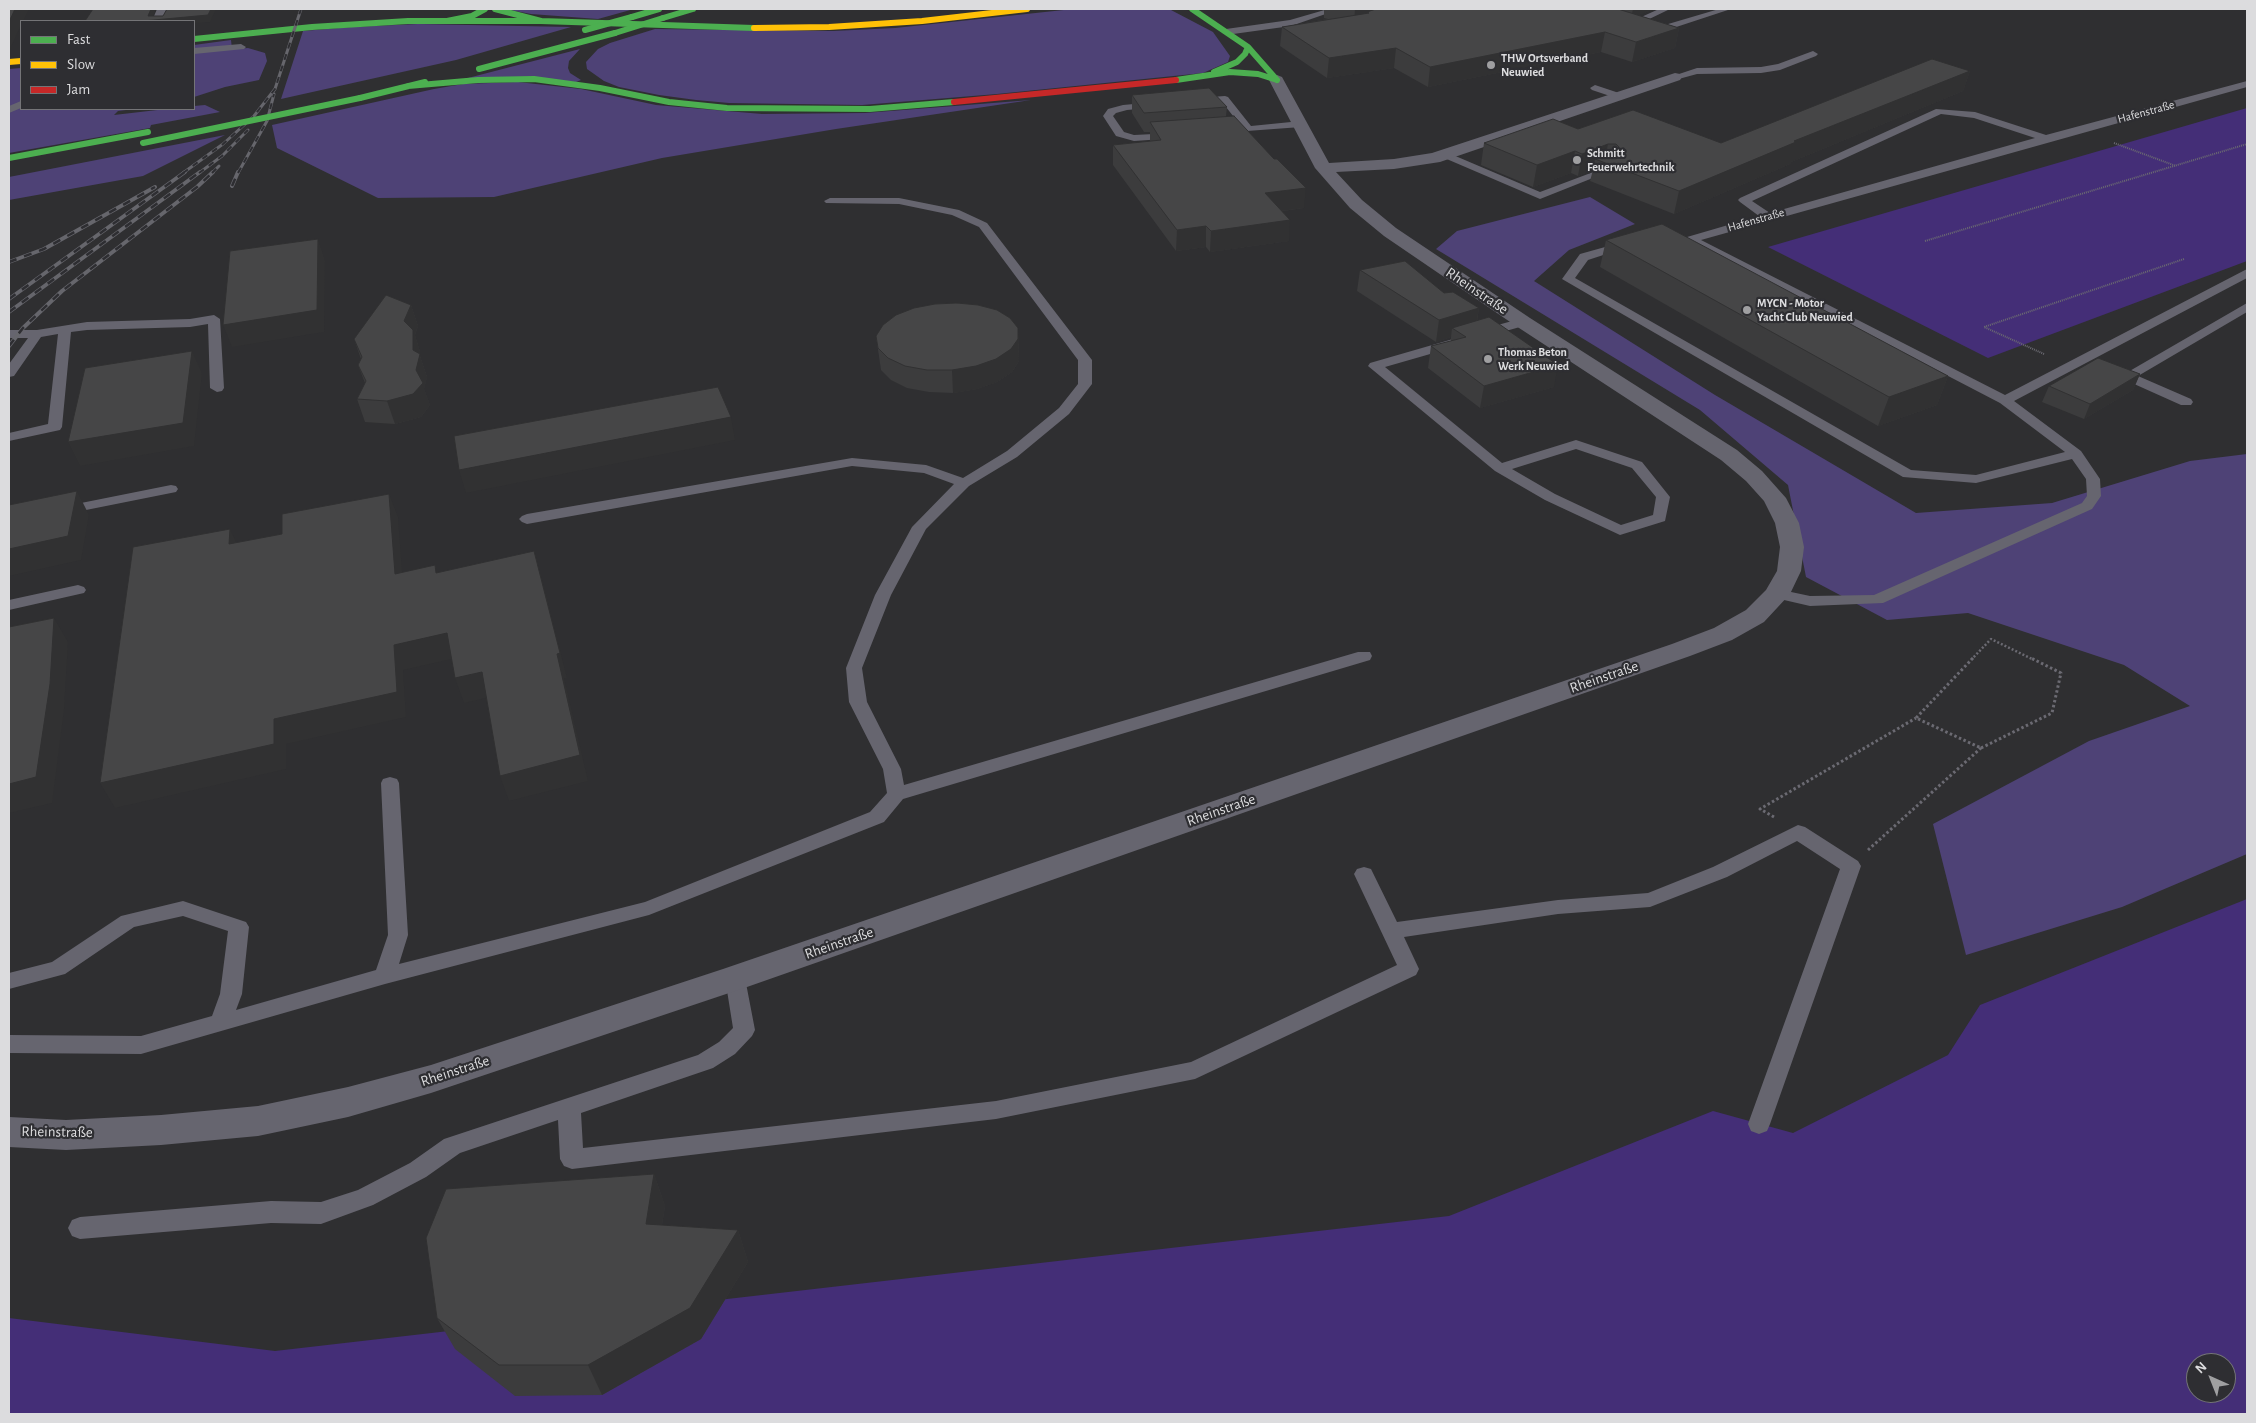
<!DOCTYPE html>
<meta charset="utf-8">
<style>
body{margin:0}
#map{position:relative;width:2256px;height:1423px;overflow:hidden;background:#2f2f31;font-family:"Alegreya Sans",sans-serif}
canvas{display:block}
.frame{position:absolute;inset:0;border:10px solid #dcdcde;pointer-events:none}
.legend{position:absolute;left:20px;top:20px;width:175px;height:90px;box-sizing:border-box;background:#2e2e32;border:1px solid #747477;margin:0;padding:6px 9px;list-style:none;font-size:15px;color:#dcdcde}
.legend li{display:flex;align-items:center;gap:10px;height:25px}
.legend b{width:25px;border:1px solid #747477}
.north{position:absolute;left:2186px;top:1353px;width:50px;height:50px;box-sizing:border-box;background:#2e2e32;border:1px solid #747477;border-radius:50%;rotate:316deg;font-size:14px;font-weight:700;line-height:20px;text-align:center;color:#dcdcde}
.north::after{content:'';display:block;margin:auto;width:18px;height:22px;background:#9f9fa1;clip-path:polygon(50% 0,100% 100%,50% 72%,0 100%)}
</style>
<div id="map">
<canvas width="2256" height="1423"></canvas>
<div class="frame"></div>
<ul class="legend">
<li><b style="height:6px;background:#4caf50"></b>Fast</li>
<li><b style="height:6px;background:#ffc107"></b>Slow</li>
<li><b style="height:6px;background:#c62828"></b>Jam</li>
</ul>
<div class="north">N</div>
</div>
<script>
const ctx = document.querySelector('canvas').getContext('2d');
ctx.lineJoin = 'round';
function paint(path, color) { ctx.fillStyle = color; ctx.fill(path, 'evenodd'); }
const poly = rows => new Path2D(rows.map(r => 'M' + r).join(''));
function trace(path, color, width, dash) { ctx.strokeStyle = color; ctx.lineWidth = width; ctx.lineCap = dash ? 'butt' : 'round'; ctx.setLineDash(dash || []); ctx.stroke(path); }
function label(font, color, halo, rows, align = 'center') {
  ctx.font = font + ' "Alegreya Sans",sans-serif'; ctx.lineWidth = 4.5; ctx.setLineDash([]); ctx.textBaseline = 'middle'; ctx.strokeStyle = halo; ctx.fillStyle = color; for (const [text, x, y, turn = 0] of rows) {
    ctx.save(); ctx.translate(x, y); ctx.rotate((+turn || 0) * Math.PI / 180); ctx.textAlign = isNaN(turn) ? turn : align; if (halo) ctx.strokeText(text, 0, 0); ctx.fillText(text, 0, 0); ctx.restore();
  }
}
const green = poly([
 [505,9,634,9,598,19,531,14],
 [1073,9,1171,10,1213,32,1230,56,1228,62,1203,73,997,94,862,105,729,103,696,100,659,95,619,87,604,81,587,69,586,62,598,49,610,43,655,29,833,31,895,28],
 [418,24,571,27,456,60,281,99,303,31,352,27],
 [231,40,232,49,248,48,265,53,267,61,259,80,225,87,194,97,194,45],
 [580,49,569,61,568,68,570,73,581,80,576,82,464,79],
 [21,68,21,109,134,109,118,111,114,115,166,109,194,109,194,106,205,105,220,112,151,125,150,128,9,153,9,69],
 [518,82,581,89,656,105,762,114,865,113,1031,100,836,129,662,158,494,197,378,198,277,148,272,125,434,89,463,84],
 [225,135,143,176,9,200,9,177],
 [1590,197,1635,224,1569,250,1534,281,1715,395,1916,513,2052,503,2190,461,2247,454,2247,854,2122,907,1966,955,1933,824,2089,741,2190,706,2124,665,1968,613,1887,620,1806,577,1788,485,1700,410,1436,249,1457,231]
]);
const water = poly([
 [2247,108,2247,261,1988,358,1768,247],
 [2247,899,2247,1414,9,1414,9,1318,275,1351,1449,1216,1713,1111,1793,1133,1948,1055,1980,1005],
 [2196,1363,2226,1363,2226,1393,2196,1393]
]);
const pathFar2 = poly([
 [2114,143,2176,166],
 [1925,241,2247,144],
 [2044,354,1984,327,2184,259]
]);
const pathFar1 = poly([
 [1971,660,1991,639,2034,660]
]);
const path = poly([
 [1973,658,1916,718,1981,748],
 [1981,748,2052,713,2061,673,2031,658],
 [1774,817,1760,809,1916,718],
 [1868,850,1981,748]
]);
const lane = poly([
 [1328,9,1340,9,1291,26,1226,35,1222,32,1226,29,1290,20,1328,9],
 [1659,9,1670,9,1641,23,1658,27,1719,9,1731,9,1658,33,1628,23,1659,9],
 [241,44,246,47,244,49,194,54,194,48,241,44],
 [1813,51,1818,54,1816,56,1780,70,1761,73,1697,74,1675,80,1670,77,1697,68,1761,67,1778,64,1813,51],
 [2247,81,2247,87,1701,240,2005,395,2247,269,2247,278,2014,401,2081,451,2100,479,2101,496,2092,509,1883,603,1810,606,1771,597,1769,594,1771,591,1777,589,1810,596,1874,595,2082,503,2087,496,2086,479,2072,459,1976,483,1903,477,1562,279,1580,254,1623,242,1631,242,1633,244,1631,246,1588,260,1575,278,1911,470,1976,475,2065,452,2000,403,1685,239,1687,237,1759,216,1740,202,1738,200,1740,198,1936,109,1975,112,2046,135,2247,81],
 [1941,114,1974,118,2035,138,1770,213,1752,201,1941,114],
 [1595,85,1622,94,1624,96,1619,99,1592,90,1590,88,1595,85],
 [1225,96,1228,97,1251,126,1301,121,1306,124,1301,127,1220,133,1220,129,1241,126,1222,102,1197,104,1192,101,1197,98,1225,96],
 [21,101,21,108,9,113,9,106,21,101],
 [1156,102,1161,105,1159,107,1127,110,1116,113,1113,116,1124,132,1134,135,1174,133,1179,136,1178,138,1134,141,1116,136,1103,116,1108,109,1123,105,1156,102],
 [1446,152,1540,192,1604,168,1612,168,1613,170,1540,199,1442,157,1442,153,1446,152],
 [830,198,899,198,959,210,987,223,1092,360,1092,384,1069,414,1017,457,969,486,926,529,891,595,862,668,867,702,901,769,904,785,1358,652,1370,652,1372,656,1370,660,903,799,884,822,649,915,385,984,141,1054,9,1053,9,1035,141,1036,212,1016,220,994,228,931,183,916,134,927,65,974,9,989,9,973,52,962,121,916,183,901,246,922,249,927,242,994,236,1010,376,970,388,935,381,783,383,779,390,777,397,779,399,783,408,935,399,964,645,902,870,812,887,793,883,769,849,702,846,668,875,595,912,527,954,484,924,473,852,466,527,524,522,522,519,519,522,516,527,514,852,458,926,465,963,478,1007,451,1059,408,1078,384,1078,360,979,227,952,215,899,204,826,203,824,201,830,198],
 [2247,303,2247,312,2138,376,2191,399,2193,402,2191,405,2181,405,2123,379,2121,376,2247,303],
 [214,315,220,319,224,388,222,391,217,392,210,388,208,324,190,327,87,330,71,332,62,427,60,430,9,441,9,433,48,424,58,334,41,337,14,376,9,377,9,364,28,338,9,338,9,330,37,330,87,322,190,319,214,315],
 [1523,318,1527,319,1529,322,1527,325,1481,338,1475,334,1476,331,1523,318],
 [1453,339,1458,340,1459,343,1458,346,1385,367,1502,463,1576,440,1642,462,1670,497,1665,521,1620,535,1545,500,1495,471,1368,366,1370,363,1453,339],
 [1576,449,1632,468,1656,497,1653,515,1621,525,1555,494,1512,469,1576,449],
 [171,485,176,486,178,489,176,492,61,515,56,514,54,511,56,508,171,485],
 [78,585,84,587,86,590,84,593,9,610,9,600,78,585],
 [1798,825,1805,827,1858,861,1861,866,1770,1124,1767,1131,1759,1134,1751,1131,1748,1124,1840,869,1797,841,1727,877,1650,907,1558,914,1404,937,1419,969,1416,975,1195,1079,996,1119,572,1169,564,1166,560,1159,558,1120,460,1153,426,1177,373,1205,321,1224,271,1223,80,1239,72,1236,68,1228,72,1220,80,1217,271,1201,321,1202,358,1190,410,1163,444,1139,698,1055,719,1042,733,1028,725,978,728,972,735,970,742,972,745,978,755,1030,752,1036,735,1054,713,1068,581,1113,583,1148,996,1101,1191,1062,1397,965,1354,874,1357,869,1364,867,1371,869,1397,922,1558,900,1648,893,1713,867,1798,825]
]);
const street = poly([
 [157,9,171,9,166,21,152,21,157,9],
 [1675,73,1680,74,1682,77,1680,80,1440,162,1394,169,1336,172,1362,200,1396,228,1530,318,1737,450,1762,471,1786,498,1799,523,1804,547,1801,571,1790,594,1764,622,1732,640,1690,656,747,987,431,1093,348,1117,258,1136,161,1145,66,1150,9,1147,9,1117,66,1120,161,1115,258,1106,348,1087,431,1065,723,969,1672,644,1714,628,1746,610,1766,590,1777,571,1780,547,1775,523,1764,501,1746,481,1721,460,1516,326,1384,236,1350,208,1315,168,1269,80,1272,77,1277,75,1282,77,1329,163,1394,159,1432,153,1675,73]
]);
const fast = poly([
 [495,9,541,21],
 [1192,9,1248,47,1277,80],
 [632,17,659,9],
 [663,18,693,9],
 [447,21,472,16,485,9],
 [194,39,312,27,408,21,541,21,754,28],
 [479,69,615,33],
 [1214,72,1237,62,1245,54,1248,47],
 [1176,80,1230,72,1258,74,1277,80],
 [408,86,478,80,534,79,600,88,669,102,727,108,870,109,954,102],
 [360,98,425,82],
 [9,158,148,132]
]);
const slow = poly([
 [754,28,829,27,922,21,1027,9],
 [9,62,21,61]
]);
const jam = poly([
 [954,102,1176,80]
]);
const railFar1 = poly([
 [183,173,223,144,254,116,275,89,301,9],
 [199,173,222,156,248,130],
 [212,173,219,166],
 [238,173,267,121,274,94]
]);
const rail = poly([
 [232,186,238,172],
 [9,262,44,249,155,187],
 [9,299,185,172],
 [9,312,200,172],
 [9,346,23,328,62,291,197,187,213,172]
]);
const fastBridge = poly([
 [585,30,632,17],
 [615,33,663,18],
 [143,143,360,98]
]);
const wall = poly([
 [1324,9,1655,9,1638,15,1679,28,1675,48,1632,62,1601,52,1428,87,1394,68,1327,78,1280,46,1282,27,1328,19,1324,18],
 [1970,71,1963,91,1791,162,1790,164,1674,214,1590,181,1593,170,1578,176,1571,173,1533,187,1481,165,1484,143,1578,129,1721,143],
 [1132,95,1227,107,1226,116,1304,208,1282,211,1289,241,1210,252,1206,247,1176,251,1113,165,1113,145,1150,141,1150,132,1144,132,1132,113],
 [1606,240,1948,376,1937,405,1878,426,1600,267],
 [1360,270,1444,293,1479,308,1477,321,1554,387,1480,408,1428,368,1431,346,1451,341,1451,337,1436,342,1357,291],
 [411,305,418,326,415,335,420,352,420,356,427,377,424,389,430,405,421,417,395,424,365,422,357,399,365,383,358,365,361,359,354,339],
 [1018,328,1019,361,1012,372,997,382,977,389,953,393,929,392,907,388,891,380,881,370,876,336],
 [2140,374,2133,390,2084,419,2042,402,2049,386],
 [654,1174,665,1206,662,1225,738,1230,748,1262,701,1339,602,1395,515,1396,455,1349,437,1318]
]);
const shadedWall = poly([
 [15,9,29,9,23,21,21,21,21,25,9,51,9,22],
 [151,9,156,9,152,20,211,9,216,9,210,22,194,23,194,21,143,21,148,16],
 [1355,9,1400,9,1369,13,1367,12,1366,21,1354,25],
 [1633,9,1655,9,1631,18],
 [1679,28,1675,48,1632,62,1636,42],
 [1605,32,1601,52,1428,87,1430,67],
 [1396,48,1394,68,1327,78,1329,58],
 [1970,71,1963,91,1791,162,1790,164,1674,214,1679,191,1794,141],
 [1608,144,1604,162,1595,159,1593,170,1578,176,1582,154],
 [1575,151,1571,173,1533,187,1537,165],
 [1306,188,1304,208,1264,213,1265,193],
 [1290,220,1289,241,1210,252,1211,231],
 [1206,226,1206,247,1176,251,1177,230],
 [318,239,325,260,324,332,232,347,223,325],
 [411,305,418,326,415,335,420,352,420,356,427,377,424,389,430,405,421,417,395,424,387,401,404,321],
 [1479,308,1475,330,1452,328,1451,337,1436,342,1439,320],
 [1018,328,1019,361,1012,372,997,382,977,389,953,393,952,370],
 [192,351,202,373,194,446,80,466,68,442],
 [1558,365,1554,387,1480,408,1484,386],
 [2140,374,2133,390,2084,419,2090,404],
 [1948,376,1937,405,1878,426,1889,397],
 [731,417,735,440,466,493,459,470],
 [77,491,89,515,81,560,9,576,9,549],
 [389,494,398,517,404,598,395,574],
 [230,529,241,553,229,544],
 [534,551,541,576,567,678,564,678,588,781,509,801,500,776,557,654],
 [54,618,68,642,64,709,52,803,9,813,9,784],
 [447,633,456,658,403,670,406,717,286,744,286,769,115,808,100,783,274,719,394,645],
 [482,672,490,697,464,703,455,678],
 [654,1174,665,1206,657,1256,646,1224],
 [738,1230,748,1262,701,1339,602,1395,588,1365]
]);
const building = poly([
 [9,9,15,9,9,22,9,9],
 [93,9,151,9,148,16,163,16,167,9,211,9,208,15,143,21,85,21,93,9],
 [1376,9,1618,9,1679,28,1636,42,1605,32,1430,67,1396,48,1329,58,1282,27,1369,13,1367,12,1376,9],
 [1932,59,1970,71,1794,141,1796,142,1679,191,1595,159,1618,150,1619,147,1616,144,1608,144,1582,154,1575,151,1537,165,1484,143,1553,119,1578,129,1633,110,1721,143,1932,59],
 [1209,88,1227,107,1144,113,1132,95,1209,88],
 [1234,116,1274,159,1277,159,1306,188,1265,193,1290,220,1211,231,1206,226,1177,230,1113,145,1161,140,1150,122,1234,116],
 [1662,224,1948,376,1889,397,1606,240,1662,224],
 [318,239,317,310,223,325,230,251,318,239],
 [1405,261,1444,293,1453,292,1479,308,1439,320,1360,270,1405,261],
 [386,295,411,305,404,321,413,330,413,350,420,354,416,370,423,383,413,394,387,401,357,399,366,381,358,365,362,357,354,339,386,295],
 [957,303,978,305,997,310,1010,318,1018,328,1018,339,1011,349,996,359,976,366,952,370,927,370,905,366,888,358,878,348,876,336,883,325,896,315,914,308,935,304,957,303],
 [1489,317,1558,365,1484,386,1431,346,1466,337,1452,328,1489,317],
 [192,351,183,423,68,442,85,368,192,351],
 [2098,358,2140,374,2090,404,2049,386,2098,358],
 [718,387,731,417,459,470,454,436,718,387],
 [77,491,68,536,9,549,9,505,77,491],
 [389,494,395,574,435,565,436,573,534,551,560,653,557,654,580,755,500,776,482,672,455,678,447,633,394,645,397,692,274,719,274,744,100,783,133,547,230,529,229,544,282,534,282,514,389,494],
 [54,618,50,684,36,777,9,784,9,627,54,618],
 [654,1174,646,1224,738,1230,690,1308,588,1365,499,1365,437,1318,426,1238,446,1189,654,1174]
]);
const markers = [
 [1491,65,5,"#9f9fa1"],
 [1577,160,5,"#9f9fa1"],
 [1747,310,5,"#9f9fa1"],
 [1488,359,5,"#9f9fa1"]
];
const farPoinames = [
 ["THW Ortsverband",1501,58],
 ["Neuwied",1501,72],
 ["Schmitt",1587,153],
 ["Feuerwehrtechnik",1587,167],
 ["MYCN - Motor",1757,303],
 ["Yacht Club Neuwied",1757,317],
 ["Thomas Beton",1498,352],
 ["Werk Neuwied",1498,366]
];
const farStreetnames = [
 ["Hafenstraße",2146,112,-15],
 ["Hafenstraße",1756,220,-16]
];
const streetNames = [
 ["Rheinstraße",1477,291,34],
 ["Rheinstraße",1604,677,-19],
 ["Rheinstraße",1221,810,-19],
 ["Rheinstraße",839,943,-19],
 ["Rheinstraße",455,1071,-18],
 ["Rheinstraße",57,1132,1]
];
paint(green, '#4e4276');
paint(water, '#442e77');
trace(pathFar2, '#6b6a72', 2, [1, 1]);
trace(pathFar1, '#6b6a72', 2.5, [2, 2]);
trace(path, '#6b6a72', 3, [2.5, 2.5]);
paint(lane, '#66656f');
paint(street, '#66656f');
trace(fast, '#4caf50', 6);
trace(slow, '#ffc107', 6);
trace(jam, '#c62828', 6);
trace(railFar1, '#66666c', 3);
trace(rail, '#66666c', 4);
trace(railFar1, '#2e2e32', 2, [6]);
trace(rail, '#2e2e32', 2.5, [8]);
trace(fastBridge, '#4caf50', 6);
paint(wall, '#3c3c3d');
paint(shadedWall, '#313132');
paint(building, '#464647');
trace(building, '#313132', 1);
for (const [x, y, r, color] of markers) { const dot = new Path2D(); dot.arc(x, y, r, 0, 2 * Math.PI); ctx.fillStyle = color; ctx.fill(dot); trace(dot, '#2e2e32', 2); }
label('bold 12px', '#dcdcde', '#2e2e32', farPoinames, 'left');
label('12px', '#dcdcde', '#2e2e32', farStreetnames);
label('15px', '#dcdcde', '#2e2e32', streetNames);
</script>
